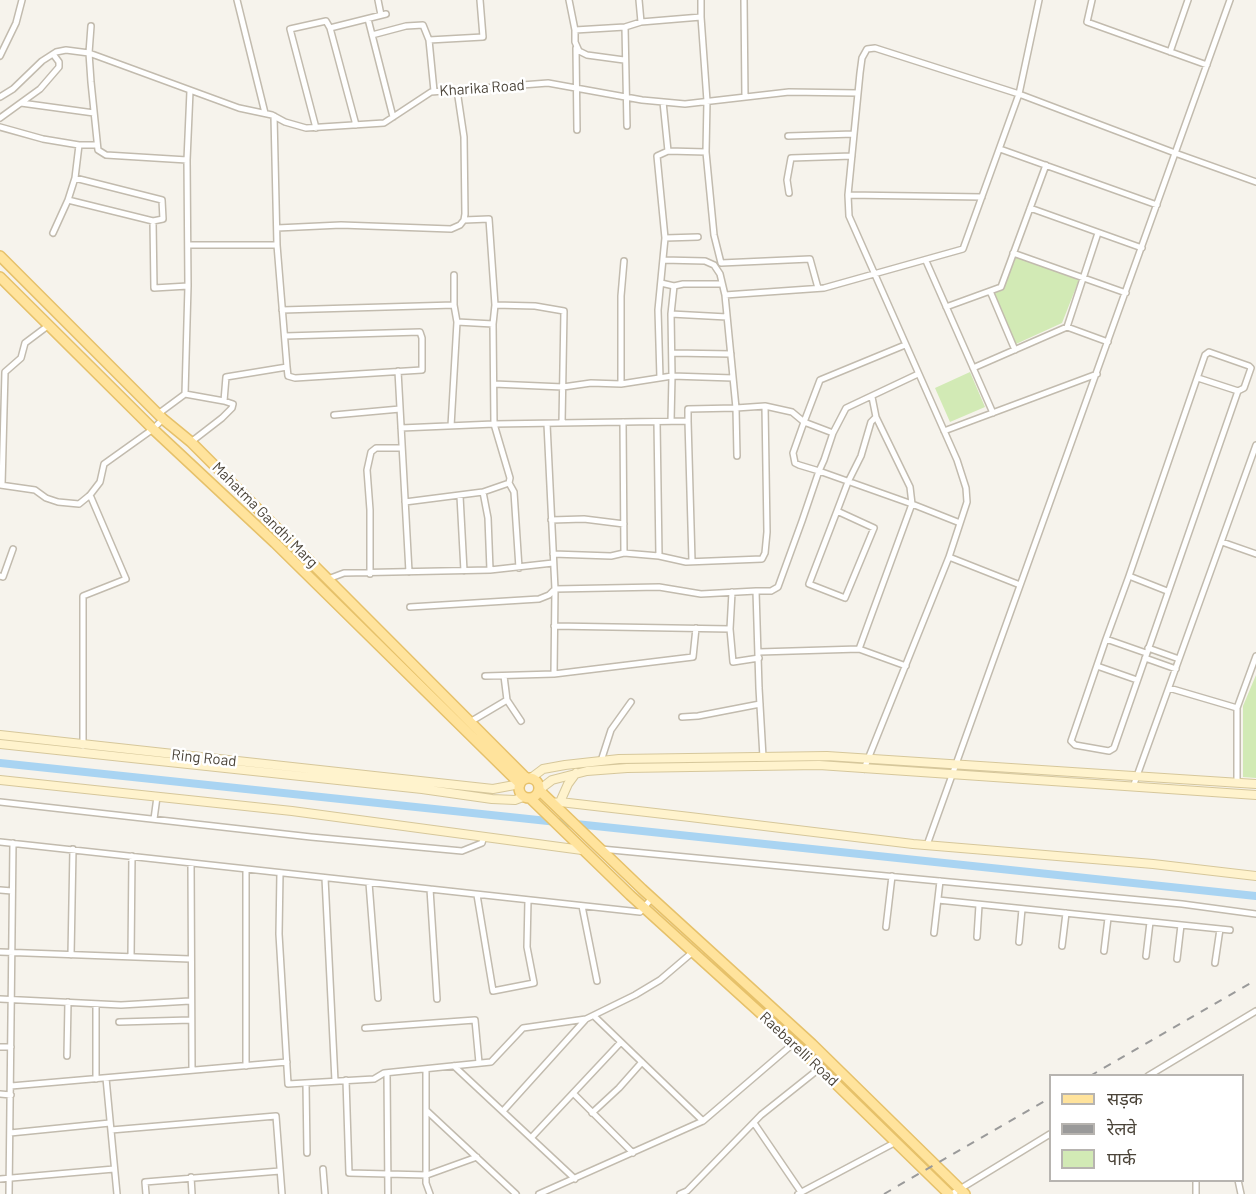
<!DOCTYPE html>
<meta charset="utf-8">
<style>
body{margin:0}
#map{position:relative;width:1256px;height:1194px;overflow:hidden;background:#f6f3ec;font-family:Barlow,"Noto Sans Devanagari",sans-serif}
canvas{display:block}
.legend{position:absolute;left:1049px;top:1074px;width:195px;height:108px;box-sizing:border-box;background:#fff;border:2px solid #b7b4b0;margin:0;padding:8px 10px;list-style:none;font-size:18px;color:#4b4439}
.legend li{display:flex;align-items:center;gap:12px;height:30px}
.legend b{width:30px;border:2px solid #b7b4b0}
</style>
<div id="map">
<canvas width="1256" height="1194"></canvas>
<ul class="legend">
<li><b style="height:8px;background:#ffe39c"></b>सड़क</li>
<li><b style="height:8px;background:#9a9a9a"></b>रेलवे</li>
<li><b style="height:16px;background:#d2eab5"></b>पार्क</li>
</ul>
</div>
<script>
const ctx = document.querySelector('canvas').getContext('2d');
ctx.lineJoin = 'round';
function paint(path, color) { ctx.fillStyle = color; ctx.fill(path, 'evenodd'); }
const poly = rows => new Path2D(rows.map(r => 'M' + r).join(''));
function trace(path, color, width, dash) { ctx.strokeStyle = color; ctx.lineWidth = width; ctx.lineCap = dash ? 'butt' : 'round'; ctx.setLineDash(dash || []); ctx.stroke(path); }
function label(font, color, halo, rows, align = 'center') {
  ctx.font = font + ' Barlow,sans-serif'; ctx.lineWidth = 5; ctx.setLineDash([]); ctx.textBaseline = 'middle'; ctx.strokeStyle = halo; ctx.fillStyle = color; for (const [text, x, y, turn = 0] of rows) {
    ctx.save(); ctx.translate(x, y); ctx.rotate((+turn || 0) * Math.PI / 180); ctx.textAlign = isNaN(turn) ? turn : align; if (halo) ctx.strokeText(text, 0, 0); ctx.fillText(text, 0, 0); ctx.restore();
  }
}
const green = poly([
 [1016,257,1079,280,1062,323,1016,344,994,293,1003,290],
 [970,372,985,407,950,422,935,388],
 [1256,675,1256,778,1243,777,1243,706]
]);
const canal = poly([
 [0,763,1256,896]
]);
const street = poly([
 [237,0,265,113],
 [378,0,381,15],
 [569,0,575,30,575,42,579,51,587,55,624,60],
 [639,0,641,22],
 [744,0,745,97],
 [1092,0,1087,22,1207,65],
 [701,17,701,0],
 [368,19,393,117],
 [91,26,89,53,91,82,98,150,106,155,187,160],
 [625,27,627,126],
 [330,28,356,125],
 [575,30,625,27,641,22,701,17,707,101,706,152,714,235,721,263,810,259,818,288],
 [372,35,406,26,423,25,429,40,434,91],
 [429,40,483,37,480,0],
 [576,48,577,130],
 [1170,52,1188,0],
 [0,56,16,23,22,0],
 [190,91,187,160,188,286,185,394,224,401,233,404,232,408,222,418,191,442],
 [0,97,13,89,42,61,56,52,66,50,89,53,239,108,272,115,285,122,306,128,384,123,431,92,548,83,642,100,685,104,789,92,858,93],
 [663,102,668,151,706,152],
 [21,103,94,113],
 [274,116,277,245,287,367],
 [0,118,40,89,59,67,59,62,53,54],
 [0,127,43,139,79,145,75,178,68,200,53,233],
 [316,128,290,29,326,21,330,28,386,14],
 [788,136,854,134],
 [79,145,97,145],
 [1000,149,1157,205],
 [75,178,162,200,163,219,153,221],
 [789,193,787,180,791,158,852,156],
 [848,195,982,197],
 [68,200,153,221,154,288,188,286],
 [1030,208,1142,248],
 [464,220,489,219,495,305,493,324,494,424,510,478,509,483,514,492,519,568],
 [277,228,341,225,451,229,460,225,464,220,465,214,464,137,457,90],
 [665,238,657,156,668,151],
 [188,245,277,245],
 [1013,253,1126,293],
 [663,260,705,261,714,265,720,274,725,295],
 [926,261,993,413],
 [661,283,674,286,683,284,721,284],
 [990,291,1015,350],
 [495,305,535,306,564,311,562,423],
 [946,307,1001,287,1046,165],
 [282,310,454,305],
 [671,314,727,317],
 [457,322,493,324],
 [1067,327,1108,342],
 [905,345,820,380,804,422,792,412,765,406,736,408,725,295,824,288,963,249,1019,94,1039,0],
 [673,353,731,354],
 [973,368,1067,327,1098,233],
 [398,371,409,572],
 [660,378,658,310,665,238,698,237],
 [1198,378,1238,391],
 [494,384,563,387,591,383,621,384,672,376,671,314,674,286],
 [621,384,621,296,624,261],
 [872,397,876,417,910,487,912,504,960,523],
 [224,401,226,377,287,367,288,376,295,378,422,370,422,338,420,332,285,336],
 [158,414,185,394],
 [334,415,400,409],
 [671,421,672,376,733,378],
 [688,421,692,561],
 [623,422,624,553],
 [657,422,659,556],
 [547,424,555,589,554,674],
 [451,426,457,322,454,305,454,275],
 [401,428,494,424,688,421,688,409,736,408,737,456],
 [944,431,1097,374],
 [833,433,846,408,918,374],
 [0,485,35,490,46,498,58,502,79,504,90,495,100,482,104,464,153,429,163,419],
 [2,485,5,372,21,358,25,343,49,325],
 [483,492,488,518,490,570],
 [460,496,464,571],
 [405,502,483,492,509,483],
 [837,511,874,528,845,598,809,584,837,511,848,482,861,456,871,422,876,417],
 [551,520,584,519,624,524],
 [1222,542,1256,554],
 [553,554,611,556,624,553,659,556,686,562,762,559,765,553,767,532,765,406],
 [949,557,1020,585],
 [370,574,370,510,367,470,371,452,376,448,402,448],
 [0,576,3,577,13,549],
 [1129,576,1106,639,1146,653],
 [328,579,344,573,490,570,553,563],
 [732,592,730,629,733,662,759,658],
 [410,607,539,599,549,595,555,589,659,587,701,594,756,591],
 [554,626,730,629],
 [1106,639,1071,741,1075,745,1109,751,1114,748,1238,391,1244,388,1251,368,1249,366,1209,352,1205,355,1129,576,1167,591],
 [1148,648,1179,659],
 [859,649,906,666],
 [759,652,859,649,912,504,819,471,799,465,795,463,793,453,804,422,833,433,824,460,819,471,802,521,778,587,771,591,756,591,759,688,763,757],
 [1145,658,1176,669],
 [1097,666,1137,680],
 [485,676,554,674,693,657,696,628],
 [1169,688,1237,708],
 [507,700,521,721],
 [682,717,698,716,760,704],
 [470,722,507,700,504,676],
 [83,746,83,596,126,579,90,495],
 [601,761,611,730,631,702],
 [864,769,949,557,967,502,966,488,957,460,849,216,848,195,860,73,862,58,867,49,875,48,1019,94,1175,153,1256,182],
 [1237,783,1237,708,1256,656],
 [1133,787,1256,445],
 [0,802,311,837,462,851,482,843,484,836],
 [154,819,157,797],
 [0,842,640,912,652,898],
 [927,845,1230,0],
 [601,849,1182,904,1256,914],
 [191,863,192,1070],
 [246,869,246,1066],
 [280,873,279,934,288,1084,374,1079,384,1073,491,1062,523,1028,586,1019,635,995,660,980,694,951],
 [325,878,335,1081],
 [369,883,378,998],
 [430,889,437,999],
 [0,890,12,891],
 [477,895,493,991,534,983,527,947,528,900],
 [938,900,1230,930],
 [582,906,597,981],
 [886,927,892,876],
 [934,933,940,881],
 [977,937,979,905],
 [1019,942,1022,909],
 [1062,946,1066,913],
 [1104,951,1108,918],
 [0,952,190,959],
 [71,955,73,849],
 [1146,956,1150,922],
 [131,957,132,856],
 [1177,959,1181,925],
 [1215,963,1220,929],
 [0,999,121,1005,190,1001],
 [594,1016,703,1121],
 [119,1022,191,1020],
 [365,1028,475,1020,479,1063],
 [0,1047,11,1047],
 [67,1056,68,1002],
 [454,1066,575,1179],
 [426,1069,426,1183,430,1194],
 [387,1073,388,1194],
 [1148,1076,1256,1011],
 [106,1078,117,1194],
 [96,1079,96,1004],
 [346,1080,349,1173,427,1175,477,1157],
 [306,1083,307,1153],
 [11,1086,287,1062],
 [573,1093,633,1153],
 [0,1094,11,1095],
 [427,1111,516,1194],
 [503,1111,586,1019],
 [592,1113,619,1088,642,1062],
 [754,1123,801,1192],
 [111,1130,276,1116,282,1194],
 [10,1133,110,1123],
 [531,1138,621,1042],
 [323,1169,325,1194],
 [191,1177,192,1194],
 [0,1179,114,1169],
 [1238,1180,1241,1194],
 [9,1194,13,843],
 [146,1194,145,1182,280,1171],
 [539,1194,703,1121,794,1043],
 [680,1194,687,1191,761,1115,820,1068],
 [798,1194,896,1142],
 [952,1194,1050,1134],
 [1196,1194,1196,1180]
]);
const secondary = poly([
 [0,735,493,789,520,784],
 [0,744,422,789,492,799,515,800,523,797],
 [531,778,543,769,565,765,619,759,827,756,1256,784],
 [0,780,292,811,582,850],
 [539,790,552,780,587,771,627,768,819,765,1256,795],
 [560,802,568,784,576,773],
 [553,803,560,802,690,817,913,844,1153,864,1256,876]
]);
const primary = poly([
 [0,256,163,419,191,442,526,778],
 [0,277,153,429,275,543,520,784],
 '519 788a10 10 0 1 1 20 0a10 10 0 1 1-20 0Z',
 [539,790,642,889,812,1044,965,1194],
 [531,799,630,895,799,1048,949,1194]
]);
const rail = poly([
 [1090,1076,1256,980],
 [884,1194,1050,1098]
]);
const streetNames = [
 ["Kharika Road",482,88,-4],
 ["Mahatma Gandhi Marg",265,515,45],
 ["Ring Road",204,758,6],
 ["Raebarelli Road",799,1049,43]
];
paint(green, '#d2eab5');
trace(canal, '#a9d4f2', 8);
trace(street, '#c2bbae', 8);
trace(secondary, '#d6c79b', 10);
trace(primary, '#e6c16a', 12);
trace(street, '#fff', 5);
trace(secondary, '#fff3cd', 8);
trace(primary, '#ffe39c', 9);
trace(rail, '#9a9a9a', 2, [8, 8]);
label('15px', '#4b4439', '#fff', streetNames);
</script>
